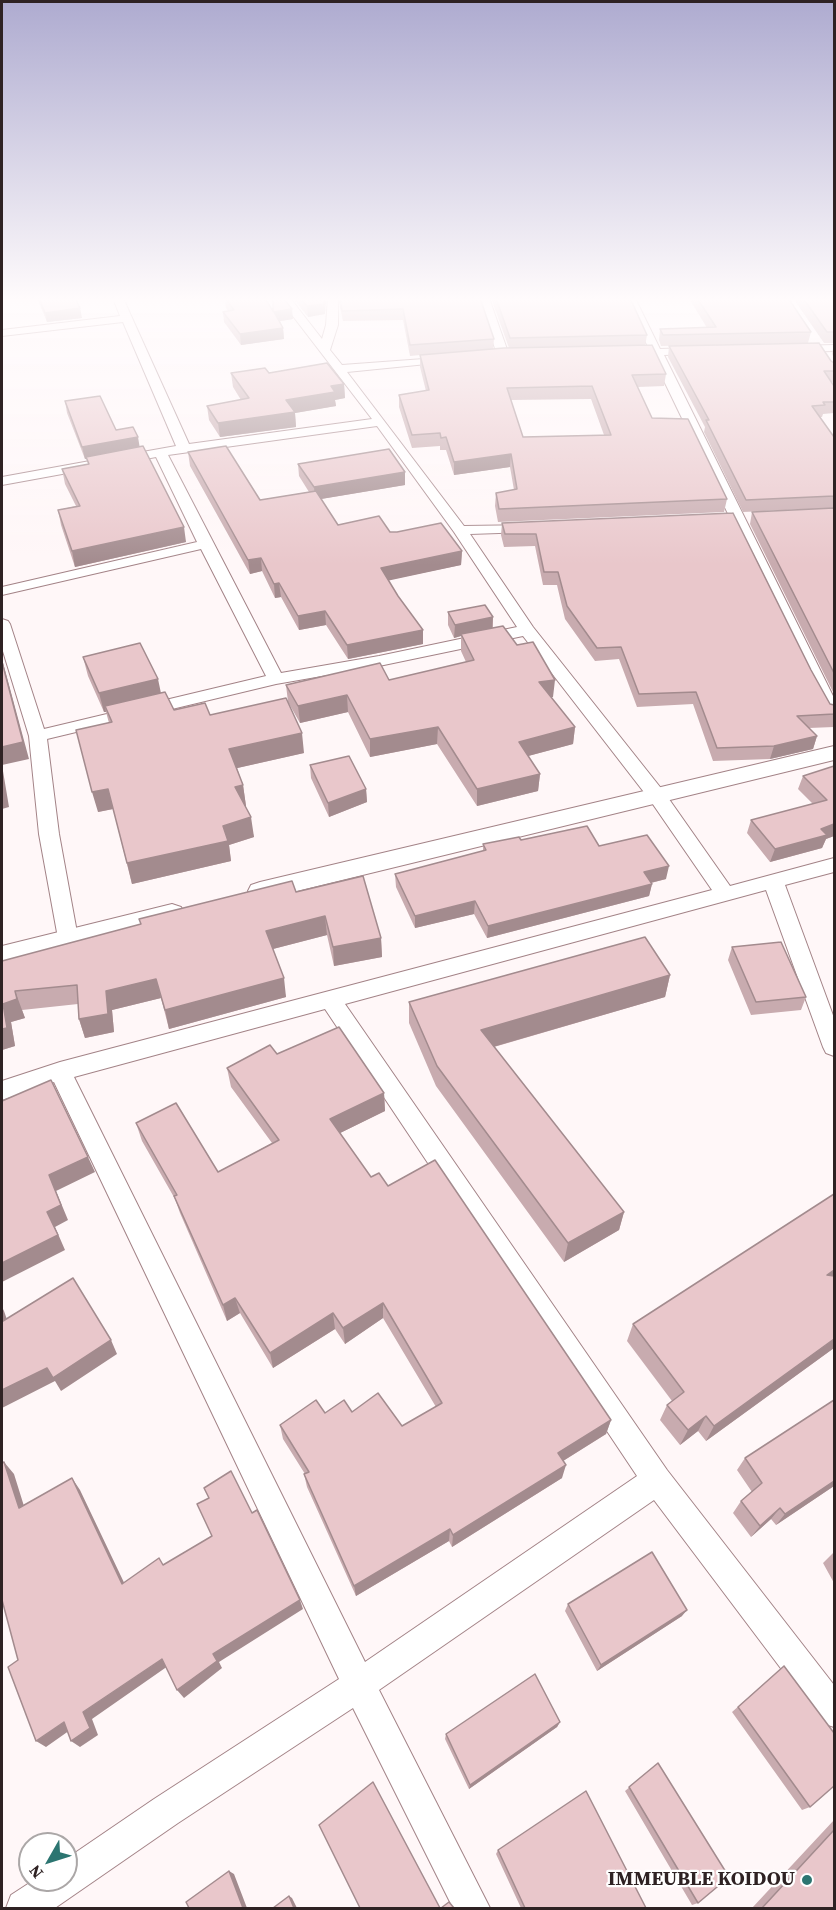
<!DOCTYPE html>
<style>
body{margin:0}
#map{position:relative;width:836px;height:1910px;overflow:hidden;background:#fff7f8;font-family:"Source Serif 4",serif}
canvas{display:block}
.frame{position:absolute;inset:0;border:3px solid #2e2223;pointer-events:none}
.north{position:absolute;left:18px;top:1832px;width:60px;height:60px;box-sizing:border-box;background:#fff;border:2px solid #aba7a7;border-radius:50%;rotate:231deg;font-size:16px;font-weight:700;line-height:24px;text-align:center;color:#2e2223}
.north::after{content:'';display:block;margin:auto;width:21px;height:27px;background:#2c7571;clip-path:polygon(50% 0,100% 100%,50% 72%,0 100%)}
</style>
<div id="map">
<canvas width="836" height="1910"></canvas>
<div class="frame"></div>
<div class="north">N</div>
</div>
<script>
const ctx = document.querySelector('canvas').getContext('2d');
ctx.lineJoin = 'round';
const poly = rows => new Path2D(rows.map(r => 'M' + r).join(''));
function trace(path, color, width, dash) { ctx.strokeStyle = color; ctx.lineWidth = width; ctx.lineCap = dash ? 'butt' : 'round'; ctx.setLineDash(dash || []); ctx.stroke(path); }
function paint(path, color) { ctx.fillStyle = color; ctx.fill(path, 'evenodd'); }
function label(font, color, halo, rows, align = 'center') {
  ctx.font = font + ' "Source Serif 4",serif'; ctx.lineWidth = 4.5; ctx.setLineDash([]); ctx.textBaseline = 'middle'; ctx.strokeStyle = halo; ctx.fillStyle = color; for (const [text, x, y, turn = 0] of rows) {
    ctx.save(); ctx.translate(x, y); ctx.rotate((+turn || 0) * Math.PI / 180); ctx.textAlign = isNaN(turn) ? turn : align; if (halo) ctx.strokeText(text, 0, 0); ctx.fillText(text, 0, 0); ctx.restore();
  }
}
const minor = poly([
 [113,298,123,298,189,444,372,419,279,298,290,298,322,339,326,325,328,298,338,298,338,325,330,350,342,365,451,357,451,361,447,362,347,372,464,526,533,525,535,528,533,531,528,532,470,534,533,627,664,792,730,886,834,858,834,872,785,885,834,1018,834,1056,826,1053,823,1047,766,890,345,1004,667,1470,834,1685,834,1727,822,1723,654,1500,379,1690,490,1908,453,1908,353,1708,178,1823,55,1908,6,1908,11,1895,34,1880,66,1880,66,1859,154,1799,339,1679,54,1082,2,1100,2,1081,60,1062,712,890,650,800,523,636,379,666,276,684,47,739,59,834,78,938,75,943,68,946,61,943,58,938,39,834,29,736,2,648,2,619,8,621,10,624,44,729,266,676,201,549,2,595,2,587,197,542,156,457,120,464,113,460,120,456,176,446,123,322,2,336,2,330,120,316,113,298],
 [377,426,454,532,517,627,379,656,281,673,168,455,377,426],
 [325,1009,637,1476,365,1662,74,1077,325,1009],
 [479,298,489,298,509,355,507,357,499,357,497,355,479,298],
 [625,298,635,298,660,349,696,348,702,351,696,354,664,355,834,698,834,717,828,716,809,682,652,356,628,356,622,353,628,350,649,349,625,298],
 [834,345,834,351,793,352,787,349,793,346,834,345],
 [90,461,95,462,97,465,95,468,2,485,2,477,90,461]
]);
const tertiary = poly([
 [834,746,834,760,260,900,251,897,248,891,251,885,260,882,834,746],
 [172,904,181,907,184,913,181,919,2,964,2,946,172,904]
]);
const wall = poly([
 [37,298,75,298,82,318,47,322],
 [225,298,273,311,293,319,280,321,283,328,284,339,241,345,224,322,223,312,228,311,226,308],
 [293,298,326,298,325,314,308,317],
 [338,298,480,298,494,339,493,349,509,348,491,298,630,298,647,335,645,346,666,374,664,386,638,387,652,418,727,499,724,512,498,522,495,506,496,493,514,490,510,467,454,475,446,450,440,450,440,446,412,448,399,407,399,395,426,391,420,367,420,355,410,356,403,320,343,321],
 [591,399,604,435,523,437,511,400],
 [689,298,788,298,811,332,808,343,661,346,659,340,660,329,707,328],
 [793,298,834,298,834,358,832,354,834,343,824,343],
 [669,346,831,361,834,363,834,382,832,382,834,386,834,413,823,414,822,417,820,417,834,437,834,694,750,524,752,512,807,509,743,512,704,432,705,427,668,357],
 [231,373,269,373,344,384,345,398,335,400,336,406,295,413,296,427,220,437,209,420,207,406,241,400,233,387],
 [65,401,116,430,140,447,186,542,75,567,61,525,58,510,76,506,65,484,62,469,88,464,87,459,85,459,67,413],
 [188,452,260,500,309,492,299,476,298,464,405,472,405,485,321,499,338,525,390,532,462,551,461,565,388,580,423,644,348,659,326,625,299,630,281,597,275,598,262,571,250,574,190,466],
 [733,513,811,670,830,704,834,705,834,727,809,728,817,736,813,749,770,759,713,761,693,704,637,707,619,659,595,661,565,619,557,585,543,585,535,546,504,547,501,535,502,523],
 [448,612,493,617,493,628,553,697,551,697,575,727,573,744,528,756,540,774,538,791,477,806,437,744,370,757,348,712,300,723,288,702,286,685,389,680,466,662,461,651,461,636,454,638,448,625],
 [83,657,161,693,174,710,210,715,304,753,237,768,243,785,246,806,245,806,254,837,229,845,231,861,132,884,113,809,98,812,109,723,106,712,104,712,88,676],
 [310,765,366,789,367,802,329,817,311,778],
 [834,766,834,836,826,839,822,848,770,862,747,833,751,820,813,804,798,789,803,776],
 [521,840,599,846,666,879,651,883,652,884,649,896,487,938,474,914,415,928,396,887,395,874,483,851,483,844],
 [296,892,381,938,382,957,334,966,327,935,273,949,286,997,169,1029,161,998,112,1010,114,1032,85,1038,79,1019,78,1004,22,1010,25,1018,11,1022,15,1046,2,1050,2,961],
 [732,947,806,997,801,1010,751,1015,728,960],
 [670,975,665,997,494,1047,624,1212,619,1230,564,1262,436,1086,409,1023,409,1002],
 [277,1054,384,1093,385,1111,340,1133,371,1177,388,1186,611,1420,606,1434,563,1461,562,1478,452,1547,449,1541,356,1596,307,1487,304,1474,305,1474,283,1439,280,1425,325,1413,352,1412,402,1426,436,1407,383,1318,345,1344,335,1329,273,1368,240,1313,227,1321,180,1213,175,1199,142,1141,136,1123,218,1172,272,1143,231,1087,227,1068],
 [633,1324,834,1348,706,1441,698,1431,680,1445,660,1420,667,1405,672,1401,627,1341],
 [745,1458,834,1486,776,1525,771,1519,751,1537,733,1513,741,1501,752,1492,737,1470],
 [834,1552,834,1583,823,1563],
 [568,1604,682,1616,597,1671,565,1611],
 [784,1666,810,1807,802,1810,732,1712],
 [560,1722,557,1727,469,1789,445,1739,446,1734],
 [658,1763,698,1903,692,1905,625,1791],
 [834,1820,834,1908,752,1908],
 [498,1850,646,1908,521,1908,496,1854]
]);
const shadedWall = poly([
 [325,298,326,298,325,314,308,317,307,306],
 [80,308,82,318,47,322,45,313],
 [292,309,293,319,274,322,274,312],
 [283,328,284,339,241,345,240,334],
 [344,384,345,398,335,400,336,406,295,413,296,427,220,437,218,423,286,400,331,386],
 [138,437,140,449,85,459,82,447],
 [511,454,510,467,454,475,454,462],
 [405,472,405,485,315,500,314,487],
 [184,527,186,542,75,567,72,551],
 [462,551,461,565,382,582,381,568],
 [261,558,262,571,250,574,248,560],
 [279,583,281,597,275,598,274,584],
 [325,611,326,625,299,630,298,616],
 [493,617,492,630,461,634,461,636,454,638,455,625],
 [423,630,423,644,348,659,347,645],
 [2,659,29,759,2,765,9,807,2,809],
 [158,679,162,698,105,706,106,712,104,712,99,693],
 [555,680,553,697,538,699,539,682],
 [347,695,348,712,300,723,298,706],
 [438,727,437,744,370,757,370,739],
 [575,727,573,744,517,759,519,742],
 [302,733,304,753,233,769,229,749],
 [817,736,813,749,770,759,774,746],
 [540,774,538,791,477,806,477,789],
 [243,785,246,806,238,807,235,787],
 [108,789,113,809,98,812,92,792],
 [366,789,367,802,329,817,328,803],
 [251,817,254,837,229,845,231,861,132,884,127,863,223,826],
 [834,824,834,836,826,839,822,848,770,862,775,849,821,829],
 [669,866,666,879,642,885,644,872],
 [652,884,649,896,487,938,488,926],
 [475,901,474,914,415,928,415,916],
 [325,916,327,935,269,950,266,931],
 [381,938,382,957,334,966,333,947],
 [670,975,665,997,479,1051,481,1030],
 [284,978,286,997,169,1029,165,1010],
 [156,979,161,998,112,1010,114,1032,85,1038,79,1019,106,991],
 [15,991,25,1018,11,1022,15,1046,2,1050,2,1029,3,1004],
 [384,1093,385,1111,332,1137,330,1119],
 [88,1157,95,1172,56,1191,68,1220,55,1227,65,1250,2,1282,2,1263,47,1212,49,1175],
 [624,1212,619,1230,564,1262,568,1243],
 [834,1270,834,1281,827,1275],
 [235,1298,240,1313,227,1321,223,1305],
 [383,1303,383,1318,345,1344,343,1328],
 [2,1307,4,1311,12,1334,3,1321,2,1317],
 [333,1313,335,1329,273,1368,270,1353],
 [834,1339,834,1348,706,1441,714,1426],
 [111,1340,117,1354,61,1391,55,1381,2,1408,2,1390,47,1368],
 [706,1416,698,1431,680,1445,688,1430],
 [611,1420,606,1434,555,1466,558,1453],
 [4,1462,14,1474,28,1519,19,1508],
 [566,1465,562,1478,452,1547,453,1535],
 [72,1478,80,1490,129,1593,122,1584],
 [834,1481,834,1486,776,1525,785,1514],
 [780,1508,771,1519,751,1537,760,1526],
 [450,1529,449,1541,356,1596,354,1586],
 [300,1600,303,1609,219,1662,222,1668,184,1698,177,1690,213,1654],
 [687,1610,682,1616,597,1671,601,1665],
 [162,1659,168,1666,92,1719,98,1735,80,1747,71,1741,83,1712],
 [64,1722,73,1728,46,1747,36,1741],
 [560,1722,557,1727,469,1789,470,1785],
 [229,1871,234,1874,247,1908,243,1908],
 [289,1896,292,1898,297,1908,294,1908]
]);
const building = poly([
 [39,298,75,298,80,308,45,313,39,298],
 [225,298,265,298,273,311,273,298,283,298,292,309,274,312,283,328,240,334,223,312,234,310,225,298],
 [300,298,325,298,324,304,307,306,300,298],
 [340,298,480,298,494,339,410,345,403,309,342,311,340,298],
 [496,298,630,298,647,335,510,338,496,298],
 [697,298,788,298,811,332,663,335,660,329,716,327,697,298],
 [803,298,834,298,834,332,827,332,803,298],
 [819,343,831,361,834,363,834,371,824,371,834,386,834,402,823,402,825,405,812,406,834,437,834,496,746,500,706,420,709,420,669,346,819,343],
 [652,345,666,374,632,375,652,418,688,419,727,499,499,509,496,493,517,489,511,454,454,462,446,437,441,438,440,433,412,435,399,395,429,390,420,355,504,348,652,345],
 [592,386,611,435,523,437,507,388,592,386],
 [327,363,344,384,331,386,335,392,286,400,295,412,218,423,207,406,249,398,231,373,265,368,269,373,327,363],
 [100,396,116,430,133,427,138,437,82,447,65,401,100,396],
 [143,446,184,527,72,551,58,510,80,506,62,469,89,464,86,457,143,446],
 [226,446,260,500,316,491,338,525,379,516,390,532,397,532,441,523,462,551,381,568,398,596,423,630,347,645,325,611,298,616,279,583,274,584,261,558,248,560,188,452,226,446],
 [389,449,405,472,314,487,298,464,389,449],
 [834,508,834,673,752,512,834,508],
 [733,513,811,670,830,704,834,705,834,714,797,716,817,736,774,746,717,748,696,692,639,694,621,647,597,648,567,606,558,572,544,572,536,534,505,534,502,523,733,513],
 [485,605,493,617,455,625,448,612,485,605],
 [503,626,517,645,533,642,555,680,539,682,575,727,519,742,540,774,477,789,438,727,370,739,347,695,298,706,286,685,380,663,389,680,474,660,461,634,503,626],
 [140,643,158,679,99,693,83,657,140,643],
 [2,662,23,742,2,747,2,662],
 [165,692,174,710,205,703,210,715,286,698,302,733,229,749,243,785,235,787,251,817,223,826,228,841,127,863,108,789,92,792,76,730,112,722,105,706,165,692],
 [349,756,366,789,328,803,310,765,349,756],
 [834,766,834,824,821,829,827,835,775,849,751,820,827,800,803,776,834,766],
 [587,826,599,846,647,835,669,866,644,872,652,884,488,926,475,901,415,916,395,874,486,850,483,844,519,837,521,840,587,826],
 [363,876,381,938,333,947,325,916,266,931,284,978,165,1010,156,979,106,991,108,1014,79,1019,77,985,15,991,17,999,3,1004,7,1028,2,1029,2,961,141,924,139,919,292,881,296,892,363,876],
 [645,937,670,975,481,1030,624,1212,568,1243,437,1066,409,1002,645,937],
 [781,942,806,997,756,1002,732,947,781,942],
 [339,1027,384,1093,330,1119,371,1177,379,1173,388,1186,435,1160,611,1420,558,1453,566,1465,453,1535,450,1529,354,1586,304,1474,309,1472,280,1425,316,1400,325,1413,344,1400,352,1412,378,1393,402,1426,442,1403,383,1303,343,1328,333,1313,270,1353,235,1298,223,1305,174,1196,177,1195,136,1123,176,1103,218,1172,279,1140,227,1068,270,1045,277,1054,339,1027],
 [51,1080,88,1157,49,1175,61,1205,47,1212,58,1235,2,1263,2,1101,51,1080],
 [834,1194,834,1270,827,1275,834,1276,834,1339,714,1426,706,1416,688,1430,667,1405,684,1392,633,1324,834,1194],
 [73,1278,111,1340,53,1378,47,1368,2,1390,2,1317,3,1321,73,1278],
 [834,1400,834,1481,785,1514,780,1508,760,1526,741,1501,762,1483,745,1458,834,1400],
 [4,1462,19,1508,72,1478,122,1584,159,1558,163,1565,212,1536,197,1504,209,1498,204,1488,231,1471,252,1513,257,1510,300,1600,213,1654,217,1661,177,1690,162,1659,83,1712,90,1728,71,1741,64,1722,36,1741,8,1667,18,1660,2,1600,2,1463,4,1462],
 [652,1552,687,1610,601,1665,568,1604,652,1552],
 [784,1666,834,1733,834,1786,810,1807,738,1707,784,1666],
 [535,1674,560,1722,470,1785,446,1734,535,1674],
 [658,1763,729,1877,698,1903,629,1787,658,1763],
 [373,1782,440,1908,360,1908,319,1825,373,1782],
 [586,1791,646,1908,525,1908,498,1850,586,1791],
 [834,1830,834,1908,762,1908,834,1830],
 [229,1871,243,1908,189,1908,186,1902,229,1871],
 [289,1896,294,1908,273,1908,289,1896],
 [449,1902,454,1908,441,1908,449,1902]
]);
const markers = [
 [807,1880,6,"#2c7571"]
];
const nearPoinames = [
 ["IMMEUBLE KOIDOU",795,1880]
];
trace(minor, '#a38387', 2);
trace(tertiary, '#a38387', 2);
paint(minor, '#fff');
paint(tertiary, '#fff');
paint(wall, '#c8abaf');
paint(shadedWall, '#a38b8e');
paint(building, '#e9c7cb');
trace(building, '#a38b8e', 1.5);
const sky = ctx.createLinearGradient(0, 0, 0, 565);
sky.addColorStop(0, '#aeabd0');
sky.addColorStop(0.53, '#fffbfc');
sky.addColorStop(1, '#fffbfc00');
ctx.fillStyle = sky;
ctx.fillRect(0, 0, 836, 565);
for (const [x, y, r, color] of markers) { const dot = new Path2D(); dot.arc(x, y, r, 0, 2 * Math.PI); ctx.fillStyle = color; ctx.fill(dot); trace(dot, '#fff', 2); }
label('bold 20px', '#2e2223', '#fff', nearPoinames, 'right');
</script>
